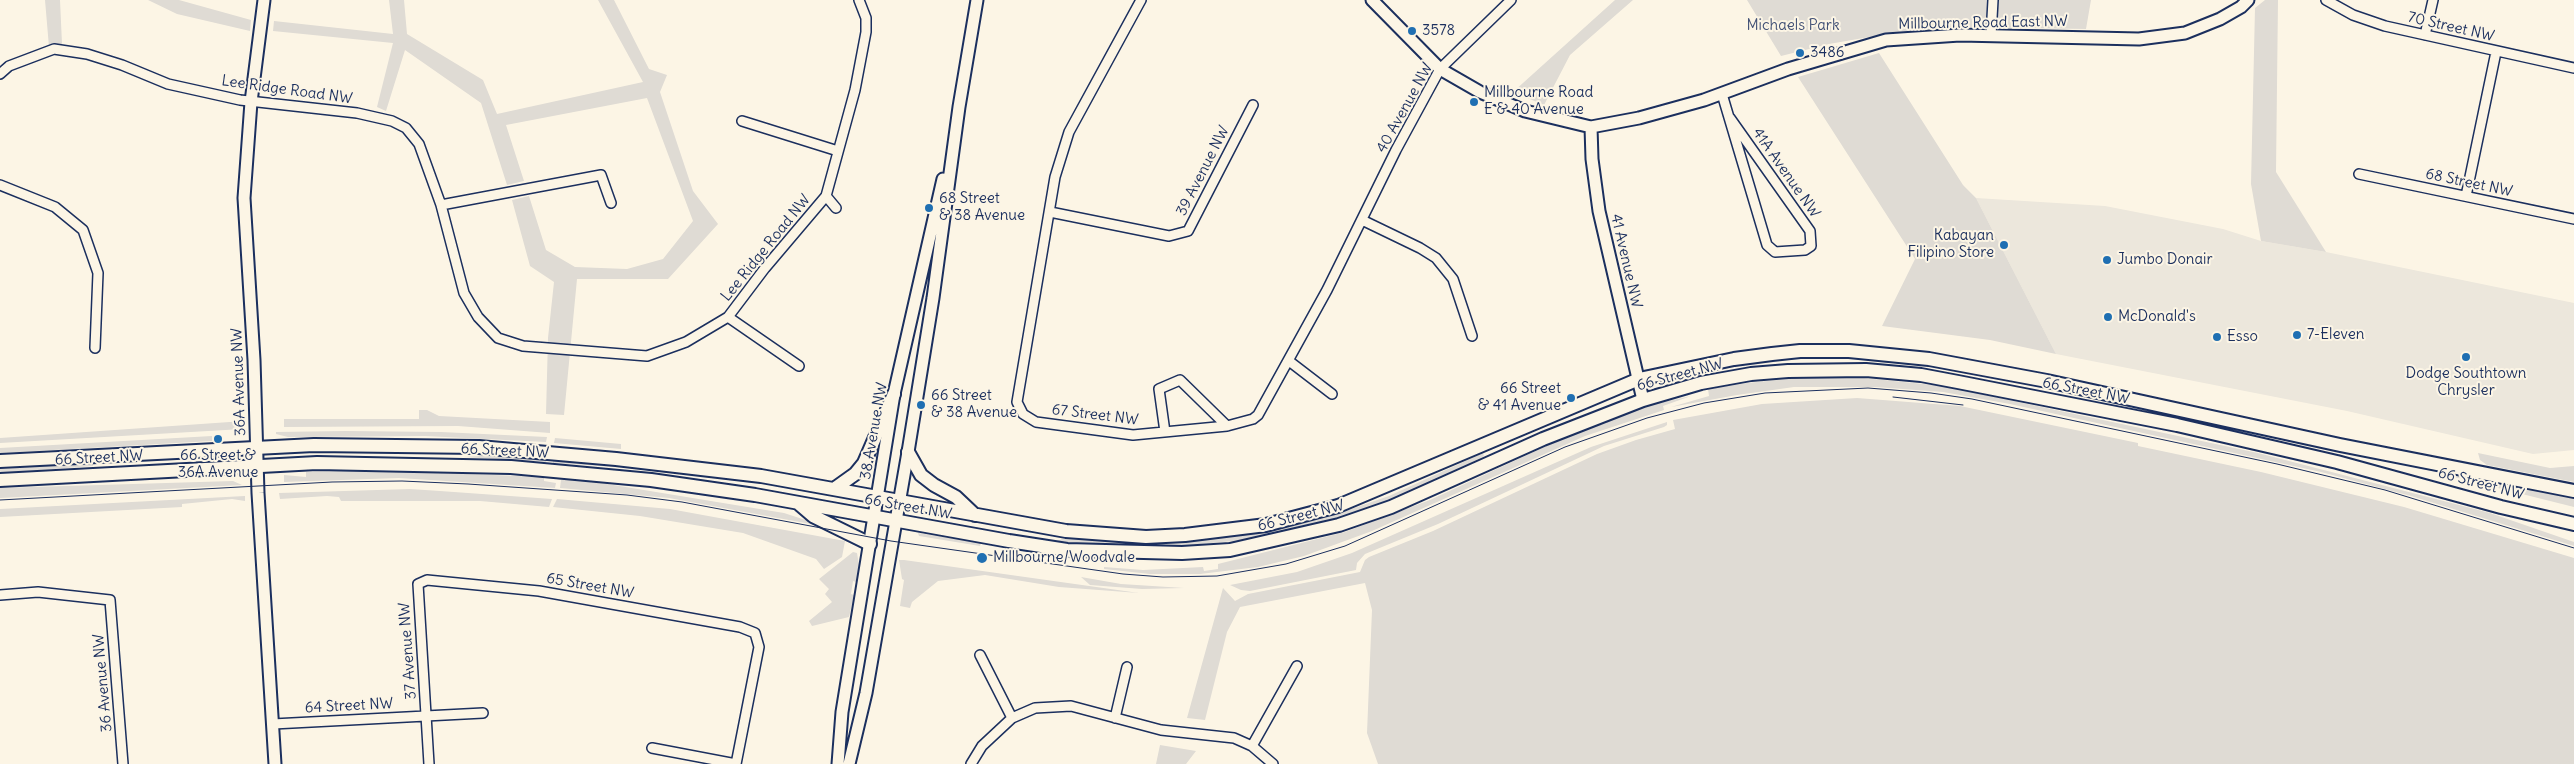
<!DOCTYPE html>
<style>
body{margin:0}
canvas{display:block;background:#fcf5e5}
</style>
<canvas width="2574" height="764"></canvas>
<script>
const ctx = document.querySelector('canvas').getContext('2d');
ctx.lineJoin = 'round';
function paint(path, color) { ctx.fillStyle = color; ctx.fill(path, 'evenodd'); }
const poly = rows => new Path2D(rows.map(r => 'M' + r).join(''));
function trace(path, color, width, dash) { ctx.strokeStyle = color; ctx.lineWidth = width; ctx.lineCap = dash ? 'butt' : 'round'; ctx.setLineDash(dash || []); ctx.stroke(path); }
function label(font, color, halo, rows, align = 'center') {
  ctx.font = font + ' Delius,sans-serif'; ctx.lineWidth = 4; ctx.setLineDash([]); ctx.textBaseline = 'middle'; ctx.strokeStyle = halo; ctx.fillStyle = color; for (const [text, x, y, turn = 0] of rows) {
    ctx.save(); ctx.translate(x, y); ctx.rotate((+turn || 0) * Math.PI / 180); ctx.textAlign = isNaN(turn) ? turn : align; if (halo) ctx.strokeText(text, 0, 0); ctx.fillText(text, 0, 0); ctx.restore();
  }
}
const built = poly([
 [1976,198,2105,206,2223,229,2261,241,2326,252,2574,303,2574,450,2533,454,2347,411,2056,354]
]);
const green = poly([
 [45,0,60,0,62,44,49,47],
 [148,0,179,0,251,20,250,31,177,14],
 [389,0,404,0,407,34,483,80,497,114,643,82,598,0,614,0,649,69,667,75,660,92,693,191,718,224,668,279,577,279,564,415,546,414,548,338,554,282,530,266,512,200,529,196,546,250,575,267,627,269,663,259,693,221,647,98,506,125,524,181,507,185,481,103,405,50,386,111,377,107,393,43,273,31,274,21,393,34],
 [1615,0,1633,0,1570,55,1544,105,1513,92],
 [1747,0,2091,0,2086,29,1958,27,1898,32,1829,44,1781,56],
 [2265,0,2278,0,2276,172,2326,252,2261,241,2251,184,2255,8],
 [1879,53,1963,185,1976,198,2056,354,1990,340,1882,326,1915,259,1798,77],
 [1854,377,1943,386,2258,453,2490,513,2574,542,2574,546,2411,496,2321,472,2010,404,1943,392,1876,387,1794,387,1737,395,1671,407,1709,396,1708,389,1747,383,1797,378],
 [1691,396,1663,406,1664,410,1585,436,1372,531,1304,556,1258,567,1200,574,1150,574,1104,569,1104,567,1143,570,1203,567,1204,571,1218,569,1218,564,1345,532,1430,500,1596,423,1597,426,1607,423,1606,419,1632,409],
 [1857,398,1960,406,2138,443,2138,446,2261,472,2404,507,2574,558,2574,764,1378,764,1367,733,1372,610,1365,583,1240,607,1227,632,1205,720,1187,718,1223,588,1235,601,1248,594,1360,572,1365,560,1369,557,1433,531,1597,454,1636,440,1675,429,1673,420,1762,404],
 [419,410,427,410,439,416,550,422,550,433,458,426,284,427,284,419,419,419],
 [244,421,243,429,0,443,0,438],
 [1667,422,1667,425,1664,427,1604,446,1438,524,1365,554,1357,563,1356,570,1250,591,1241,590,1230,585,1297,572,1352,553,1591,447],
 [346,431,441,432,547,437,546,442,425,436,288,437,276,434,276,432],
 [212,436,212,441,0,453,0,448],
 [555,438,621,444,621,449,554,443],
 [1483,453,1484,456,1466,466,1391,500,1348,515,1286,532,1233,541,1179,546,1090,545,1057,541,1062,539,1178,542,1232,537,1285,528,1325,518,1389,496],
 [2478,453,2550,468,2574,466,2574,482,2487,465,2480,460],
 [498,455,546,458,547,460,546,462,463,457],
 [553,458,648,469,553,463],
 [93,463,93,466,0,473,0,469],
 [364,470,544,477,544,481,556,483,555,488,399,478,284,482,284,475,306,477,306,472],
 [2442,472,2574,497,2574,507,2442,474],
 [550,477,595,482,784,513,827,527,669,498,560,488,561,480],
 [233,481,242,485,0,498,0,488],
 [410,489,440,491,552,499,549,507,480,501,341,501,339,497,327,496,280,499,279,493],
 [245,496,245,501,232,499,182,504,182,507,0,517,0,509],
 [557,499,670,509,845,541,842,557,824,569,816,559,743,533,640,516,553,507],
 [918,533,981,543,980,546,919,536],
 [853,552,857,553,859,565,856,582,853,581,851,594,854,595,849,617,812,626,809,621,832,602,825,594,829,589,819,579],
 [899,560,904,560,1139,593,1059,587,985,575,938,581,912,602,910,608,900,606,904,580,902,579],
 [1081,577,1121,584,1184,588,1142,589,1090,585],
 [1160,745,1196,751,1186,764,1156,764]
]);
const minor = poly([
 [1141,0,1069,132,1055,177,1017,402,1023,414,1036,422,1133,435,1227,426,1253,419,1258,415,1327,290,1396,150,1440,69,1511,0],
 [2326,0,2353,15,2385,26,2574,68],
 [2425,35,2433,0],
 [1991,36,1993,0],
 [0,74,9,66,54,49,87,54,122,65,168,84,240,100,357,113,392,121,406,128,419,144,441,205,464,293,478,317,498,338,523,346,647,356,686,342,728,317,765,268,826,196,855,90,866,32,866,18,859,0],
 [1722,94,1767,245,1775,252,1805,250,1811,246,1810,231,1730,118],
 [742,121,838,151],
 [2359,174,2574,219],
 [0,185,55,207,83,230,98,273,95,348],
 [826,196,836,208],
 [2466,196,2496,52],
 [441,205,601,175,611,203],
 [1050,212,1169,236,1188,231,1253,105],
 [1362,220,1420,248,1436,258,1453,279,1472,336],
 [728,317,799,366],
 [1289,361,1332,394],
 [1165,432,1159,389,1180,380,1227,426],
 [0,595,38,592,110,600,123,764],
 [980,655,1012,718],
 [1115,718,1127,667],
 [273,724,483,713],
 [1252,746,1297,666],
 [652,748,736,764],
 [429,764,418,584,427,580,539,591,740,627,755,633,759,647,736,764],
 [971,764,982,746,1012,718,1035,708,1071,706,1161,730,1234,738,1252,746,1273,764]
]);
const tertiary = poly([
 [264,0,251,102,244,198,254,360,258,493,275,764],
 [1372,0,1440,69,1480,92,1525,111,1591,127,1639,118,1704,100,1788,69,1886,40,1960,35,2139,39,2185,33,2220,19,2241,7,2248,0],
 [1591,127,1592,159,1599,211,1643,400],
 [838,764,842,712,894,394,943,179],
 [849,764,866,693,908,452,933,298,959,107,977,0]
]);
const secondary = poly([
 [908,452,921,475,934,485,956,497,975,515],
 [0,461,314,445,479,447,616,459,761,476,1066,531,1146,537,1185,535,1266,525,1338,506,1639,379,1734,359,1772,354,1800,351,1849,351,1929,359,2047,381,2340,445,2574,491],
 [0,480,317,463,511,467,651,480,755,495,1009,541,1067,550,1182,553,1230,550,1339,525,1391,507,1543,439,1643,400,1701,383,1751,374,1788,371,1866,370,1921,375,1958,382,2177,425,2337,462,2501,507,2574,524],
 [834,489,855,474,864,463,894,394],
 [799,504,813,516,870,544]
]);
const tram = poly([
 [1893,397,1963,405],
 [0,500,332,482,402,481,468,484,627,495,682,502,891,541,1123,574,1163,577,1217,576,1286,564,1345,546,1565,447,1647,418,1704,403,1765,393,1868,388,1931,393,1972,399,2277,464,2385,490,2574,548]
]);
const markers = [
 [1412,31,5,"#1f6fb2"],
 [1800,53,5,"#1f6fb2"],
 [1474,102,5,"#1f6fb2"],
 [929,208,5,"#1f6fb2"],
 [2004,245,5,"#1f6fb2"],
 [2107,260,5,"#1f6fb2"],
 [2108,317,5,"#1f6fb2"],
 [2297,335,5,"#1f6fb2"],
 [2217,337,5,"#1f6fb2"],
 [2466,357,5,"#1f6fb2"],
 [1571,398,5,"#1f6fb2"],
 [921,405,5,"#1f6fb2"],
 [218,439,5,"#1f6fb2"],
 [982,558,6,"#1f6fb2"]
];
const streetNames = [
 ["Millbourne Road East NW",1983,23,-1],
 ["70 Street NW",2451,27,13],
 ["Lee Ridge Road NW",287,90,8],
 ["40 Avenue NW",1405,108,-61],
 ["39 Avenue NW",1203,171,-63],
 ["41A Avenue NW",1786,173,55],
 ["68 Street NW",2469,183,12],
 ["Lee Ridge Road NW",766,248,-51],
 ["41 Avenue NW",1626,261,77],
 ["66 Street NW",1680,375,-15],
 ["36A Avenue NW",239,382,-92],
 ["66 Street NW",2086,391,11],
 ["67 Street NW",1095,415,7],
 ["38 Avenue NW",874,431,-80],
 ["66 Street NW",505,451,3],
 ["66 Street NW",99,458,-3],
 ["66 Street NW",2481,484,15],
 ["66 Street NW",908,507,10],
 ["66 Street NW",1301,516,-14],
 ["65 Street NW",590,586,10],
 ["37 Avenue NW",408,651,-94],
 ["36 Avenue NW",103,683,-95],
 ["64 Street NW",349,706,-3]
];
const parkNames = [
 ["Michaels Park",1793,26]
];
const poiNames = [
 ["3578",1422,31],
 ["3486",1810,53],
 ["Millbourne Road",1484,93],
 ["E & 40 Avenue",1484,110],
 ["68 Street",939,199],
 ["& 38 Avenue",939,216],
 ["Kabayan",1994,236,"right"],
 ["Filipino Store",1994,253,"right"],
 ["Jumbo Donair",2117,260],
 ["McDonald's",2118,317],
 ["7-Eleven",2307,335],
 ["Esso",2227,337],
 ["Dodge Southtown",2466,374,"center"],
 ["Chrysler",2466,391,"center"],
 ["66 Street",1561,389,"right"],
 ["& 41 Avenue",1561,406,"right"],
 ["66 Street",931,396],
 ["& 38 Avenue",931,413],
 ["66 Street &",218,456,"center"],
 ["36A Avenue",218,473,"center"],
 ["Millbourne/Woodvale",993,558]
];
paint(built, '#ece7dc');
paint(green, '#dfdbd4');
trace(minor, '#1b2f5e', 12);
trace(tertiary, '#1b2f5e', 15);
trace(secondary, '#1b2f5e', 16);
trace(minor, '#fcf5e5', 9);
trace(tertiary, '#fcf5e5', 11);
trace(secondary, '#fcf5e5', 12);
trace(tram, '#1b2f5e', 1);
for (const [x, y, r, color] of markers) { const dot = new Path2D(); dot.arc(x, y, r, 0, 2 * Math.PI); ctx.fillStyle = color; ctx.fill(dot); trace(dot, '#fcf5e5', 2); }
label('15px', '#1b2f5e', '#fcf5e5', streetNames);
label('15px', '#425176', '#fcf5e5', parkNames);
label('15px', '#1b2f5e', '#fcf5e5', poiNames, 'left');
</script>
